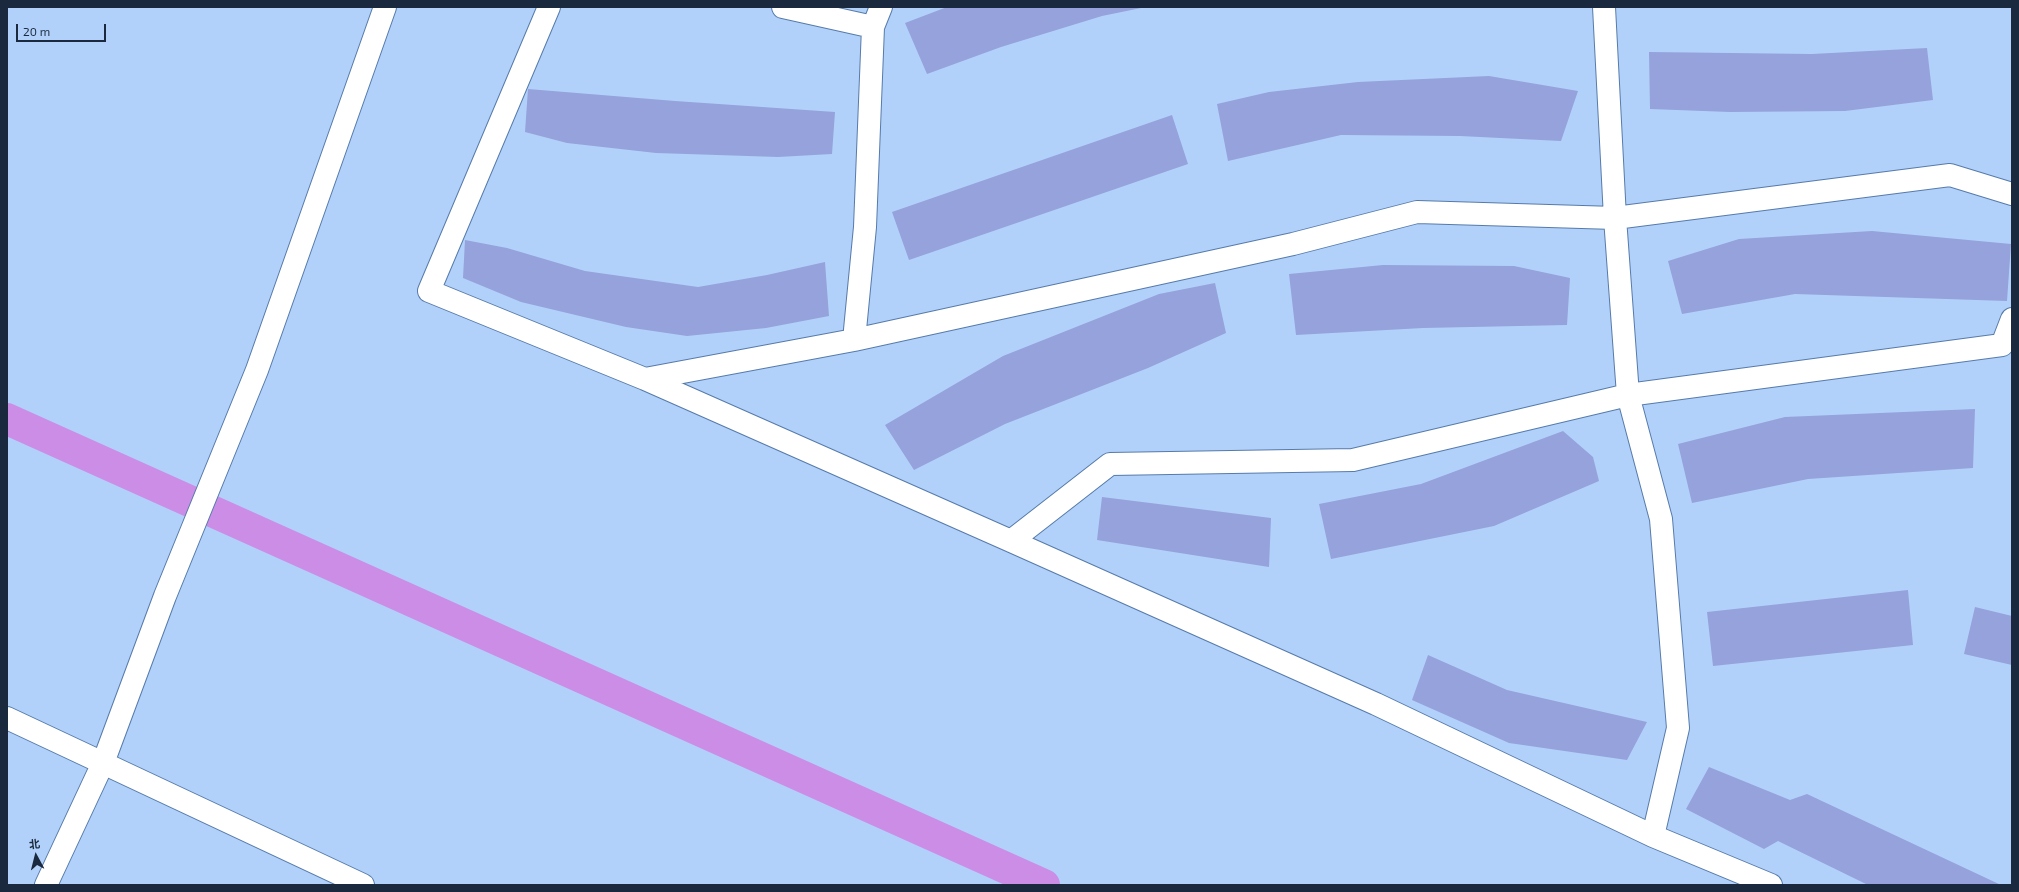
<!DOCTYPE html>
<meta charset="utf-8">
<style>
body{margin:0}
#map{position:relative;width:2019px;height:892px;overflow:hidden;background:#b1d1fa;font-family:"Exo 2","Noto Sans SC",sans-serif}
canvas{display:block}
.frame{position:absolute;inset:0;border:8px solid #1a293d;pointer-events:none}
.north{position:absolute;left:16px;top:836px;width:40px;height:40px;-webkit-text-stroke:3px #b1d1fa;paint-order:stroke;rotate:353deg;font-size:11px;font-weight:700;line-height:16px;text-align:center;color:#1a293d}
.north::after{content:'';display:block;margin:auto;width:14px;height:18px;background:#1a293d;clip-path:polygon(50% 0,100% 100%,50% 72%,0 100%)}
.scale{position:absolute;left:16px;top:24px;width:90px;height:18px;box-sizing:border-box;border:2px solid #1a293d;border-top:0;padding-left:5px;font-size:12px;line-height:14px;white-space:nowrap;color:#1a293d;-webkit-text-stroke:3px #b1d1fa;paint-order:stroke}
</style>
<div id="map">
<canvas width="2019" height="892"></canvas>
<div class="frame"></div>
<div class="north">北</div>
<div class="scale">20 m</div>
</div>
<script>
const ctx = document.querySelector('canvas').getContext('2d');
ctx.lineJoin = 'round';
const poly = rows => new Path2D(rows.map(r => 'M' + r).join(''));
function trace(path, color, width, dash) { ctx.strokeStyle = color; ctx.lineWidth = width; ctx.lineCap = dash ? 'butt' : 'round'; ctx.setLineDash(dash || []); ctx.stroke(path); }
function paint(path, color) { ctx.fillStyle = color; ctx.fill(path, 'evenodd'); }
const canal = poly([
 [7,419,1044,885]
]);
const building = poly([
 [947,7,1141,7,1141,8,1102,16,1001,47,927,74,905,23],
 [1927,48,1933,100,1845,111,1730,112,1650,109,1649,52,1812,54],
 [1489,76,1578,91,1561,141,1460,136,1341,135,1228,161,1217,104,1269,92,1358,82],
 [528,89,675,101,835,112,832,154,778,157,656,153,567,143,525,132],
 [1172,115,1188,164,909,260,892,212],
 [1872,231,2011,244,2007,301,1795,294,1682,314,1668,261,1739,239],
 [465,240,507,248,585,271,698,287,767,275,825,262,829,316,766,328,687,336,626,327,521,302,463,278],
 [1383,265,1514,266,1570,278,1567,325,1423,328,1296,335,1289,274],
 [1215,283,1226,333,1148,368,1005,424,914,470,885,425,1003,356,1159,294],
 [1975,409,1973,468,1808,479,1692,503,1678,444,1785,417],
 [1563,431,1593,457,1599,481,1494,526,1331,559,1319,504,1421,484],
 [1102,497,1271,518,1269,567,1097,540],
 [1908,590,1913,645,1713,666,1707,612],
 [1975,607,2012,616,2012,665,1964,654],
 [1428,655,1507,690,1647,722,1627,760,1509,743,1412,700],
 [1709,767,1790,800,1807,794,2001,885,1868,885,1778,841,1764,849,1686,809]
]);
const street = poly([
 [549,7,429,291,645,379,1011,541,1376,704,1653,836,1771,885],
 [783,7,873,27,881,7],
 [1604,7,1615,218,1628,395,1661,519,1678,728,1653,836],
 [854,340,865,227,873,27],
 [645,379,854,340,1293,244,1417,212,1615,218,1950,175,2012,194],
 [1011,541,1110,464,1353,460,1628,395,2002,345,2012,319]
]);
const secondary = poly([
 [7,718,363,885],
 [46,885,103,763,165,596,257,370,385,7]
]);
trace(canal, '#cc8de6', 32);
paint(building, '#96a2db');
trace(street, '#567baa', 24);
trace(secondary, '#567baa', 24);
trace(street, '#fff', 22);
trace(secondary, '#fff', 22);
</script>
